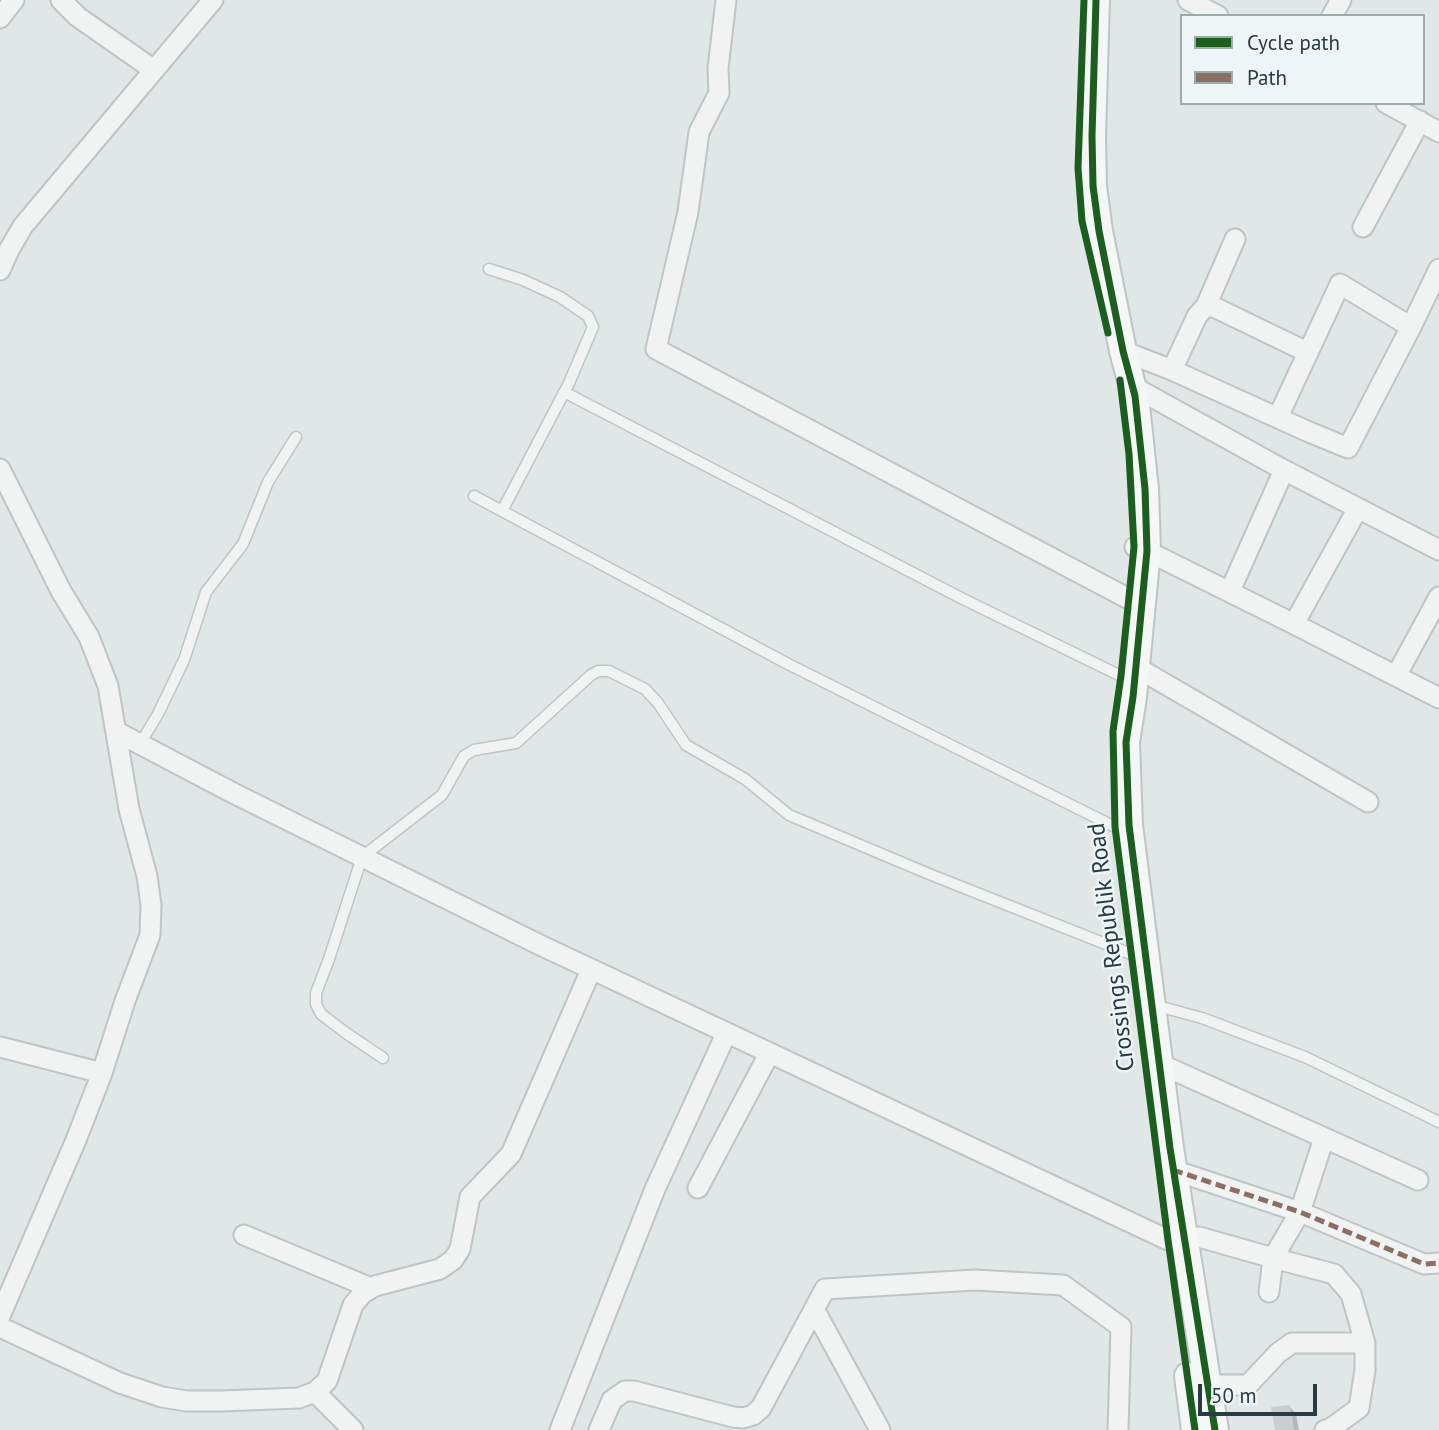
<!DOCTYPE html>
<style>
body{margin:0}
#map{position:relative;width:1439px;height:1430px;overflow:hidden;background:#e1e6e7;font-family:"PT Sans",sans-serif}
canvas{display:block}
.legend{position:absolute;left:1180px;top:14px;width:245px;height:91px;box-sizing:border-box;background:#eef5f7;border:2px solid #9eabae;margin:0;padding:9px 12px;list-style:none;font-size:21px;color:#273b41}
.legend li{display:flex;align-items:center;gap:14px;height:35px}
.legend b{width:35px;border:2px solid #9eabae}
.scale{position:absolute;left:1198px;top:1384px;width:119px;height:32px;box-sizing:border-box;border:4px solid #273b41;border-top:0;padding-left:9px;font-size:21px;line-height:24px;white-space:nowrap;color:#273b41;-webkit-text-stroke:5px #eef5f7;paint-order:stroke}
</style>
<div id="map">
<canvas width="1439" height="1430"></canvas>
<ul class="legend">
<li><b style="height:9px;background:#1b5e20"></b>Cycle path</li>
<li><b style="height:9px;background:#8d6e63"></b>Path</li>
</ul>
<div class="scale">50 m</div>
</div>
<script>
const ctx = document.querySelector('canvas').getContext('2d');
ctx.lineJoin = 'round';
function paint(path, color) { ctx.fillStyle = color; ctx.fill(path, 'evenodd'); }
const poly = rows => new Path2D(rows.map(r => 'M' + r).join(''));
function trace(path, color, width, dash) { ctx.strokeStyle = color; ctx.lineWidth = width; ctx.lineCap = dash ? 'butt' : 'round'; ctx.setLineDash(dash || []); ctx.stroke(path); }
function label(font, color, halo, rows, align = 'center') {
  ctx.font = font + ' "PT Sans",sans-serif'; ctx.lineWidth = 5; ctx.setLineDash([]); ctx.textBaseline = 'middle'; ctx.strokeStyle = halo; ctx.fillStyle = color; for (const [text, x, y, turn = 0] of rows) {
    ctx.save(); ctx.translate(x, y); ctx.rotate((+turn || 0) * Math.PI / 180); ctx.textAlign = isNaN(turn) ? turn : align; if (halo) ctx.strokeText(text, 0, 0); ctx.fillText(text, 0, 0); ctx.restore();
  }
}
const shadow = poly([
 [1290,1407,1296,1414,1299,1430,1277,1430]
]);
const building = poly([
 [1290,1405,1294,1430,1275,1430,1271,1407]
]);
const lane = poly([
 [489,269,523,280,560,297,588,316,593,327,569,383,502,511],
 [564,392,963,599,1121,676],
 [474,496,788,664,1115,827],
 [140,744,158,714,184,660,206,592,243,544,268,482,296,437],
 [1154,1005,1202,1018,1305,1057,1439,1122],
 [383,1058,346,1033,321,1014,316,1004,316,993,329,959,362,857,442,795,464,756,474,750,516,743,591,675,598,671,609,671,645,689,658,703,686,745,745,779,789,815,929,874,1131,954]
]);
const street = poly([
 [61,0,78,17,154,70],
 [726,0,718,68,719,93,699,132,688,212,656,349,1129,599],
 [1188,0,1218,16],
 [1332,16,1341,0],
 [0,18,14,0],
 [1386,103,1439,132],
 [1363,227,1420,121],
 [0,270,9,250,23,226,213,0],
 [1206,306,1235,239],
 [1411,327,1439,269],
 [1123,351,1172,370,1309,432,1348,448,1411,327,1340,284,1278,417],
 [1172,370,1197,316,1206,306,1216,308,1307,352],
 [1132,386,1284,470,1439,550],
 [0,469,61,591,89,637,108,686,129,809,147,876,151,905,150,935,125,1001,102,1073,76,1140,0,1316],
 [1358,508,1294,624,1439,698],
 [1135,547,1147,551,1294,624],
 [1230,591,1284,470],
 [1136,667,1368,802],
 [1396,676,1439,597],
 [117,732,235,794,540,945,1168,1240,1184,1242,1199,1237,1273,1258,1300,1212,1324,1138],
 [0,1047,102,1073],
 [1160,1064,1418,1180],
 [1173,1170,1300,1212,1424,1264,1439,1263],
 [698,1188,769,1054],
 [244,1235,371,1288],
 [1269,1292,1273,1258,1334,1274,1351,1294,1365,1343,1365,1370,1359,1408,1330,1429,1325,1430],
 [814,1309,880,1430],
 [0,1327,120,1383,162,1397,187,1401,221,1401,299,1398,315,1392,327,1381,353,1305,363,1293,375,1286,440,1269,453,1260,460,1249,470,1197,511,1154,591,970],
 [1208,1385,1248,1385,1278,1353,1292,1343,1365,1343],
 [315,1392,353,1430],
 [560,1430,655,1189,726,1034],
 [599,1430,612,1400,625,1391,634,1391,733,1417,743,1418,753,1415,761,1408,825,1289,975,1280,1063,1285,1121,1327,1118,1430]
]);
const secondary = poly([
 [1096,0,1092,136,1093,186,1099,231,1123,351,1135,396,1145,489,1147,551,1133,697,1126,742,1129,825,1170,1148,1215,1430],
 [1188,1376,1195,1430]
]);
const quiet = poly([
 [1173,1170,1300,1212,1424,1264,1439,1263]
]);
const cycleway = poly([
 [1084,0,1078,168,1082,221,1108,333],
 [1096,0,1092,136,1093,186,1099,231,1123,351,1135,396,1145,489,1147,551,1133,697,1126,742,1129,825,1170,1148,1215,1430],
 [1120,380,1129,454,1134,547,1121,676,1113,731,1115,827,1168,1240,1195,1430]
]);
const streetNames = [
 ["Crossings Republik Road",1112,947,-97]
];
paint(shadow, '#0003');
paint(building, '#c9cecf');
trace(lane, '#bfc4c5', 13);
trace(street, '#bfc4c5', 23);
trace(secondary, '#bfc4c5', 30);
trace(lane, '#f1f3f3', 10);
trace(street, '#f1f3f3', 19);
trace(secondary, '#f5f6f6', 26);
trace(quiet, '#8d6e63', 5, [10, 5]);
trace(cycleway, '#1b5e20', 7);
label('24px', '#273b41', '#eef5f7', streetNames);
</script>
